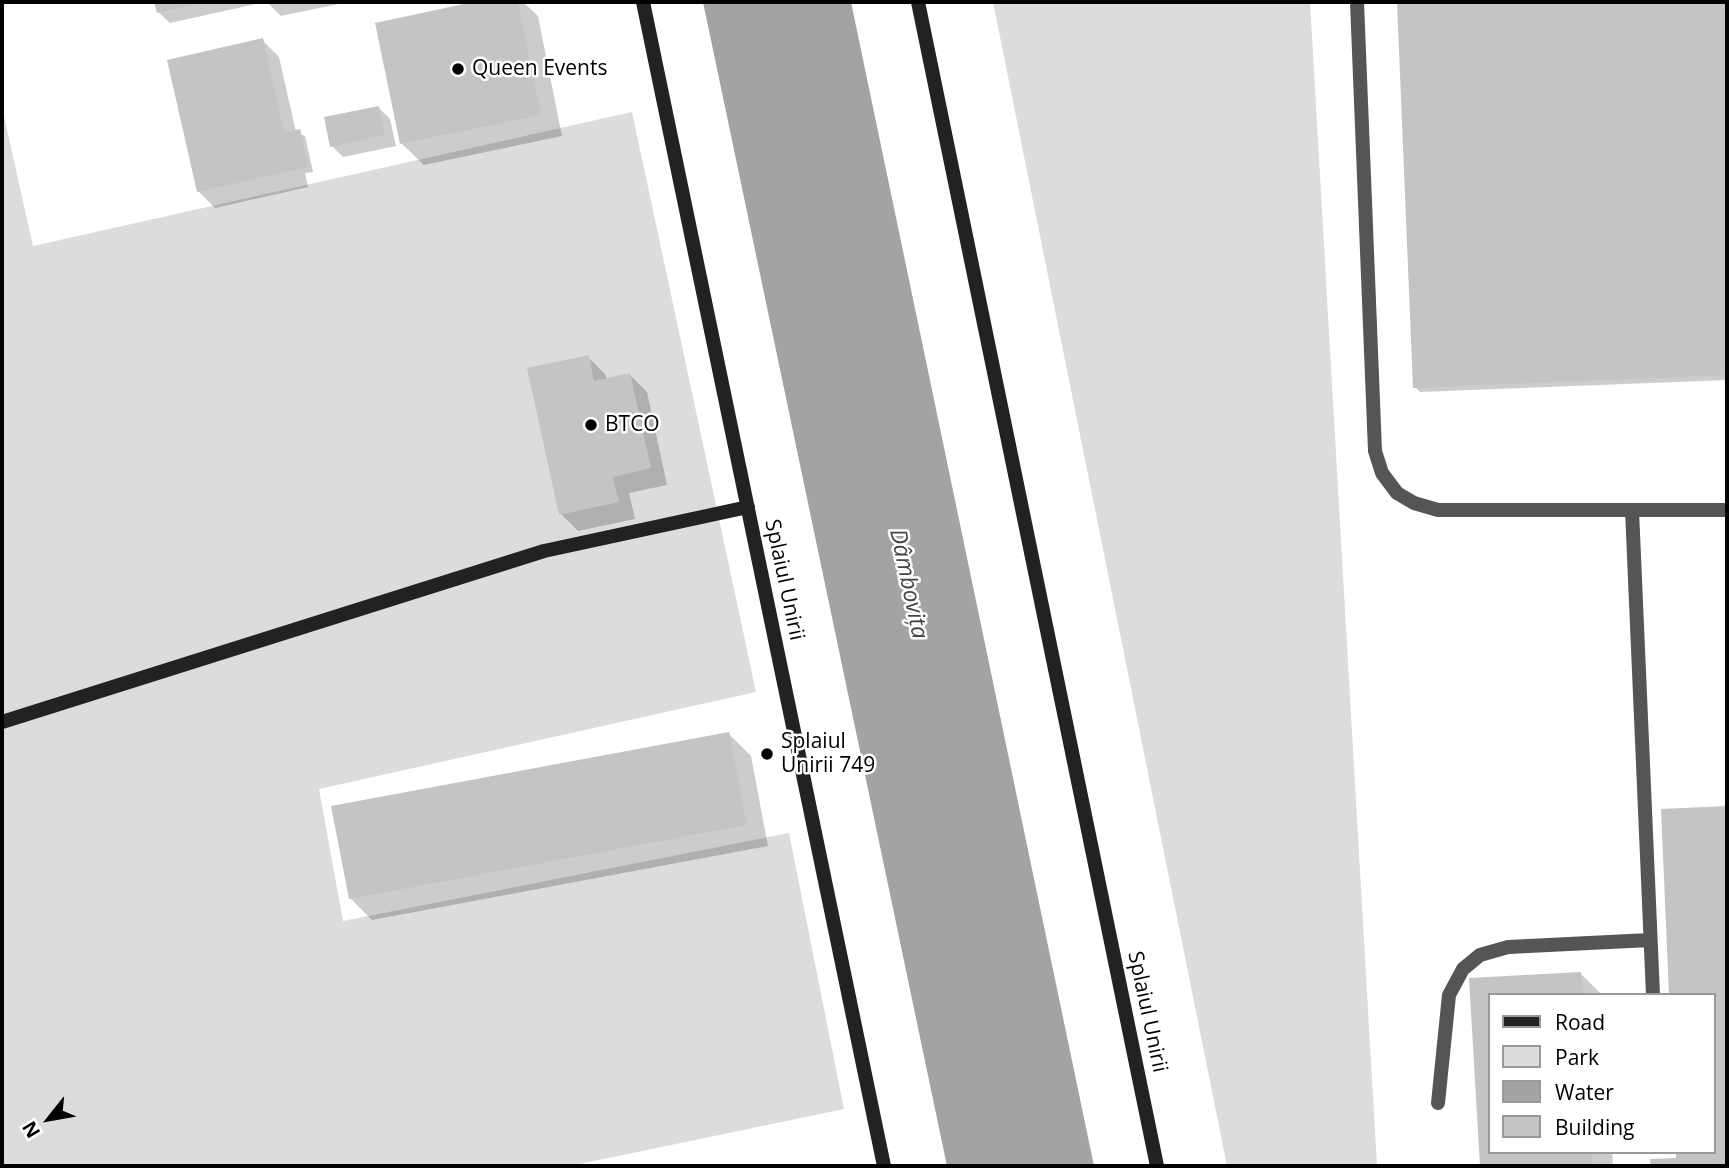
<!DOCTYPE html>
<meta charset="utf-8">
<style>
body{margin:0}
#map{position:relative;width:1729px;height:1168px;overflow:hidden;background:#fff;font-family:"Open Sans",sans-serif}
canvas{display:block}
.frame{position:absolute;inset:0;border:4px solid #000;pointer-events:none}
.legend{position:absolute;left:1488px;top:993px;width:228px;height:161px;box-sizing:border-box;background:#fff;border:2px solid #999;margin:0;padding:9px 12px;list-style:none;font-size:21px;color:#000}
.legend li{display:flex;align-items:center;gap:14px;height:35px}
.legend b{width:35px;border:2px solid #999}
.north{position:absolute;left:14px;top:1084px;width:70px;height:70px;-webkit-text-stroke:5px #fff;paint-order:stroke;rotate:239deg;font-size:19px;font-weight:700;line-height:28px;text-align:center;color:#000}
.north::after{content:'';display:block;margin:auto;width:24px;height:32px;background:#000;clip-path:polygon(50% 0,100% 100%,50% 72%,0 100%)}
</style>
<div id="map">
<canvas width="1729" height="1168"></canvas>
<div class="frame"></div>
<ul class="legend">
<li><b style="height:9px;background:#222"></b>Road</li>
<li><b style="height:19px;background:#dcdcdc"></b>Park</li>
<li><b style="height:19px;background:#a3a3a3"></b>Water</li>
<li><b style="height:19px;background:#c4c4c4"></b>Building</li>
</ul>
<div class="north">N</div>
</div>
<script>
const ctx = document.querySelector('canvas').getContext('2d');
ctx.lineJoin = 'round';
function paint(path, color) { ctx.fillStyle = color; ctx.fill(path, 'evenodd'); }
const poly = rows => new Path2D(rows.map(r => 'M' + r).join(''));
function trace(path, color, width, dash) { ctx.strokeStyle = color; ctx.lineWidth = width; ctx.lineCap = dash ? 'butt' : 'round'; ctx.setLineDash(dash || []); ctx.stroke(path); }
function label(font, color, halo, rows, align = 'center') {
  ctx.font = font + ' "Open Sans",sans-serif'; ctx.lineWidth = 5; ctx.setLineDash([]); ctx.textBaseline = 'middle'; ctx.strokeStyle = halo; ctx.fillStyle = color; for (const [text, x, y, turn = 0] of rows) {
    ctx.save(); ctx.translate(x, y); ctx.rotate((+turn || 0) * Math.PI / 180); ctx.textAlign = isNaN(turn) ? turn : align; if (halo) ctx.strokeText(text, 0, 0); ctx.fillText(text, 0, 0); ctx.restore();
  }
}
const green = poly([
 [993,2,1310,2,1377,1166,1227,1166],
 [2,107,33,246,632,112,756,692,319,789,343,921,789,833,844,1109,570,1166,2,1166]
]);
const water = poly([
 [703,2,851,2,1094,1166,947,1166]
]);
const shadow = poly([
 [156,2,256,2,256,4,170,23,158,12],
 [267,2,348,2,281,16],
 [482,2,523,2,538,16,562,136,424,165,401,143,377,24],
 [1399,2,1727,2,1727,380,1420,392,1415,387],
 [262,40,279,57,296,132,305,136,313,172,305,173,308,187,215,208,198,191],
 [378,107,390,119,396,146,343,157,332,146],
 [588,357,605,374,607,380,630,375,647,392,667,485,629,493,635,519,578,531,561,514],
 [729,734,751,756,768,846,372,920,350,898],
 [1727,808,1727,1166,1653,1166,1652,1161,1713,1152,1713,995,1663,810],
 [1581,974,1602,995,1489,995,1489,1152,1612,1152,1613,1166,1482,1166,1471,980]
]);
const building = poly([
 [154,2,202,2,202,3,157,13],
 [473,2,518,2,541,115,400,144,375,23],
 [1397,2,1727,2,1727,375,1413,388],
 [263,38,284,132,300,129,309,167,197,192,167,60],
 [379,106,385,135,330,147,324,117],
 [589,355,594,381,630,373,651,468,613,477,619,502,559,515,527,368],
 [729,732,747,825,349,899,331,806],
 [1727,806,1727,1166,1651,1166,1650,1159,1676,1158,1676,1152,1713,1152,1713,995,1669,995,1661,809],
 [1581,972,1583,995,1489,995,1489,1152,1592,1152,1593,1166,1480,1166,1469,978]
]);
const lane = poly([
 [1357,2,1375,451,1382,473,1397,493,1414,503,1438,510,1727,510],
 [1632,510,1653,995],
 [1438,1103,1449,995,1463,969,1480,955,1508,947,1650,940]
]);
const secondary = poly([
 [643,2,884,1166],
 [918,2,1157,1166],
 [2,722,544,551,748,507]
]);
const markers = [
 [458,69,7,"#000"],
 [591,425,7,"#000"],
 [767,754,7,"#000"]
];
const poiNames = [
 ["Queen Events",472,69],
 ["BTCO",605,425],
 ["Splaiul",781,742],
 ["Unirii 749",781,766]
];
const streetNames = [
 ["Splaiul Unirii",784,580,78],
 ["Splaiul Unirii",1147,1012,78]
];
const waterNames = [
 ["Dâmbovița",908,584,78]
];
paint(green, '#dcdcdc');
paint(water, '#a3a3a3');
paint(shadow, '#0003');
paint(building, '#c4c4c4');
trace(lane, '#555', 14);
trace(secondary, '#222', 14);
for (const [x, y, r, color] of markers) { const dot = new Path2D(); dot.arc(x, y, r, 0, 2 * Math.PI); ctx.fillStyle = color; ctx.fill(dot); trace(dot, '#fff', 2.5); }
label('21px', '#000', '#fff', poiNames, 'left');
label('21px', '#000', '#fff', streetNames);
label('italic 23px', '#444', '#fff', waterNames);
</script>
